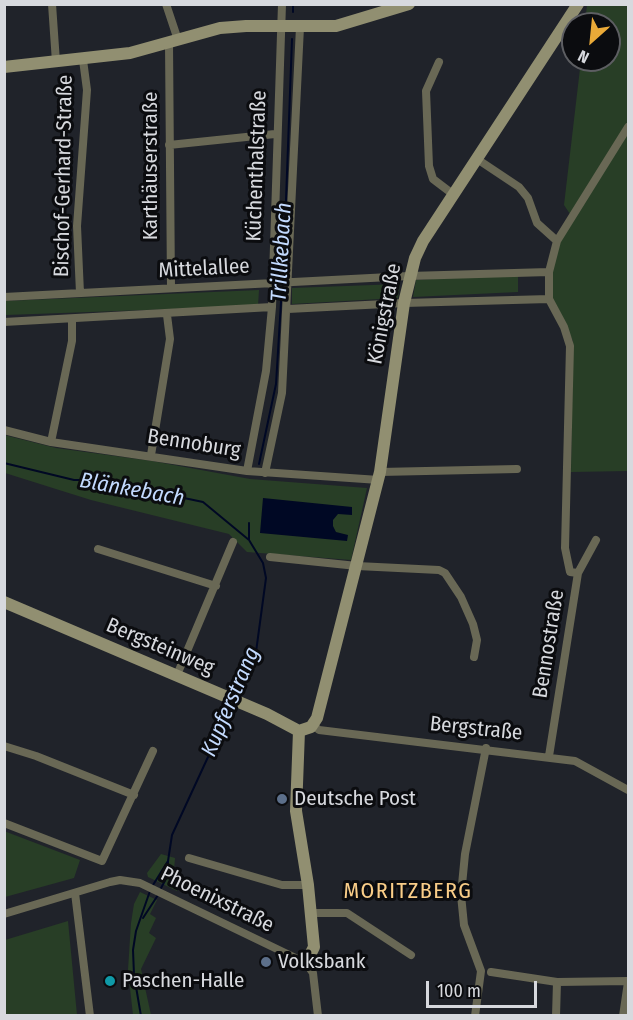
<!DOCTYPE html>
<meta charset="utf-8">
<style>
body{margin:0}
#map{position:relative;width:633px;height:1020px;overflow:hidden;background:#20232a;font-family:"Fira Sans Condensed",sans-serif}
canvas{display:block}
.frame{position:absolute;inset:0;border:6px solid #d7d9de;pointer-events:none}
.north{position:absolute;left:561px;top:12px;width:60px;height:60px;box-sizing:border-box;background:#0b0c0f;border:2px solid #5d5e62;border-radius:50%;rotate:207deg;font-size:16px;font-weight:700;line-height:24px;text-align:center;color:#d7d9de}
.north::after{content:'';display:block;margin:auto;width:21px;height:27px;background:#eaaa38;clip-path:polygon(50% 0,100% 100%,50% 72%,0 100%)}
.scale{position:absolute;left:426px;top:981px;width:111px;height:27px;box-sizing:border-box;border:3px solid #d7d9de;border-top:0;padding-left:8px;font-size:18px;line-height:21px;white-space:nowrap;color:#d7d9de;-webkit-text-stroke:4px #0b0c0f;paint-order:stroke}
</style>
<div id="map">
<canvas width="633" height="1020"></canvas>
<div class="frame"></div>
<div class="north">N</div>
<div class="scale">100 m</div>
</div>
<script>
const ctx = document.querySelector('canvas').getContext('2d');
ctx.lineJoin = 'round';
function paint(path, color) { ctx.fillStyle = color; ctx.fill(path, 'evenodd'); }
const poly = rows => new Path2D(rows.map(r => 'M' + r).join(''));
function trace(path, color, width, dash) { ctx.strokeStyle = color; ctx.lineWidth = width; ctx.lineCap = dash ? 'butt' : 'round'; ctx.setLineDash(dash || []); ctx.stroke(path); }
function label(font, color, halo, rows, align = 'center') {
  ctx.font = font + ' "Fira Sans Condensed",sans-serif'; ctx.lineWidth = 6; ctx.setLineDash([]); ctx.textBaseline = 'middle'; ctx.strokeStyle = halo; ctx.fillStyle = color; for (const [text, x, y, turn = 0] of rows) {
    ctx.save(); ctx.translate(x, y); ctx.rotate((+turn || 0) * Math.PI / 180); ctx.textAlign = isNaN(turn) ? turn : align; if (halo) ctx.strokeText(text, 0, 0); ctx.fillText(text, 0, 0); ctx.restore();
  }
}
const green = poly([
 [587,5,628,5,628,471,571,472,573,341,550,299,550,272,557,242,572,217,564,205,581,60,609,60,609,24,585,24],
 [518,274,518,292,413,297,416,280],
 [400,284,398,298,292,304,292,288],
 [259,290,258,306,6,315,5,301],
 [4,435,56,448,152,461,250,479,367,488,351,560,247,552,229,534,91,500,5,473],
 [4,831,80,860,74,878,5,897],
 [161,854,175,858,174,870,170,872,180,886,177,891,148,877,147,873],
 [140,892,157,900,150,914,156,918,149,933,156,938,141,969,151,1015,133,1015,128,970,131,923,134,904],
 [68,921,77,1015,5,1015,5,940]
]);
const water = poly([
 [263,498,352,507,352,515,338,514,333,520,333,526,336,532,348,535,347,541,260,533]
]);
const stream = poly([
 [293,12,293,4],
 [283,280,292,39],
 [4,463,74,480,93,480,122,486,151,496,184,498,203,502,249,540,263,563,266,578,256,652,235,697],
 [259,464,276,384,282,286],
 [249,540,249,523],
 [153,885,168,861,172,835,232,705],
 [160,890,168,875,168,861],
 [143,918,158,895],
 [141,1016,134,975,133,950,136,931,150,891]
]);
const street = poly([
 [52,4,56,62],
 [166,4,178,40],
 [169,43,171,288],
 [439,62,426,91,429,166,433,179,454,195],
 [169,145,275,134],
 [477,159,519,187,528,198,537,223,557,241],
 [80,293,77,226,87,90,83,60],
 [4,297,409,276,549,272],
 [288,309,404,303,549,299],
 [4,322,272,307],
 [4,430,51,442,247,471,379,480],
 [51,442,72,341,72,319],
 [151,455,170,339,167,315],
 [247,471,266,371,272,307,282,4],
 [380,472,517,469],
 [265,473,282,393,300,27],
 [98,549,216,586],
 [270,557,357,566,439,570,445,573,461,597,473,624,477,640,474,657],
 [578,573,570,572,565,548,570,346,564,327,549,299,549,272,557,241,628,127],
 [177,675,233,542],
 [313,725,319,730,575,761,628,790],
 [4,746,36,756,134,795],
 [549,756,578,573,596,540],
 [4,823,102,861,153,751],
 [189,858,282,885,308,885],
 [75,893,90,1016],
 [312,913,347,913,411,955],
 [4,914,110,882,120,880,140,883,306,963,313,973,318,1016],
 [491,972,557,982,628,981],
 [475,1016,481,971,464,925,461,895,465,854,486,748],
 [556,1016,557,982],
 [623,1016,628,982]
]);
const secondary = poly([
 [4,67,130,53,220,28,246,26,336,26,409,4],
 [4,602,267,714,299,731],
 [299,731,311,727,317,718,380,472,404,303,415,258,423,241,578,4],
 [299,731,296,811,308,885,314,947,306,963]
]);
const markers = [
 [282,799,6,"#5c6f8a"],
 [266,962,6,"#5c6f8a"],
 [110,981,6,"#0f9aa8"]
];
const streetNames = [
 ["Karthäuserstraße",151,166,-90],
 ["Küchenthalstraße",257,166,-88],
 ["Bischof-Gerhard-Straße",64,176,-89],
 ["Mittelallee",204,269,-3],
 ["Königstraße",385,314,-79],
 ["Bennoburg",194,444,9],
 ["Bennostraße",549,644,-81],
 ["Bergsteinweg",160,647,23],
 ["Bergstraße",476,729,6],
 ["Phoenixstraße",217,900,26]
];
const poiNames = [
 ["Deutsche Post",294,799],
 ["Volksbank",278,962],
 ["Paschen-Halle",122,981]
];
const waterNames = [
 ["Trillkebach",282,252,-87],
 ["Blänkebach",132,490,10],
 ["Kupferstrang",231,702,-67]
];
const neighbourhoodNames = [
 ["MORITZBERG",408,892]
];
paint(green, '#283e26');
paint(water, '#000824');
trace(stream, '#000824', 2);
trace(street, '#696855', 8);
trace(secondary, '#918f71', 12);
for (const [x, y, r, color] of markers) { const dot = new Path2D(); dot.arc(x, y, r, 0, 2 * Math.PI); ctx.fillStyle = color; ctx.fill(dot); trace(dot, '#0b0c0f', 2); }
label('21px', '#d7d9de', '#0b0c0f', streetNames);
label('21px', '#d7d9de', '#0b0c0f', poiNames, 'left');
label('italic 22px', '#c3dafe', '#0b0c0f', waterNames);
ctx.letterSpacing = '1.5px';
label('22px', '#f9cd88', '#0b0c0f', neighbourhoodNames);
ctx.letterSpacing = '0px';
</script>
